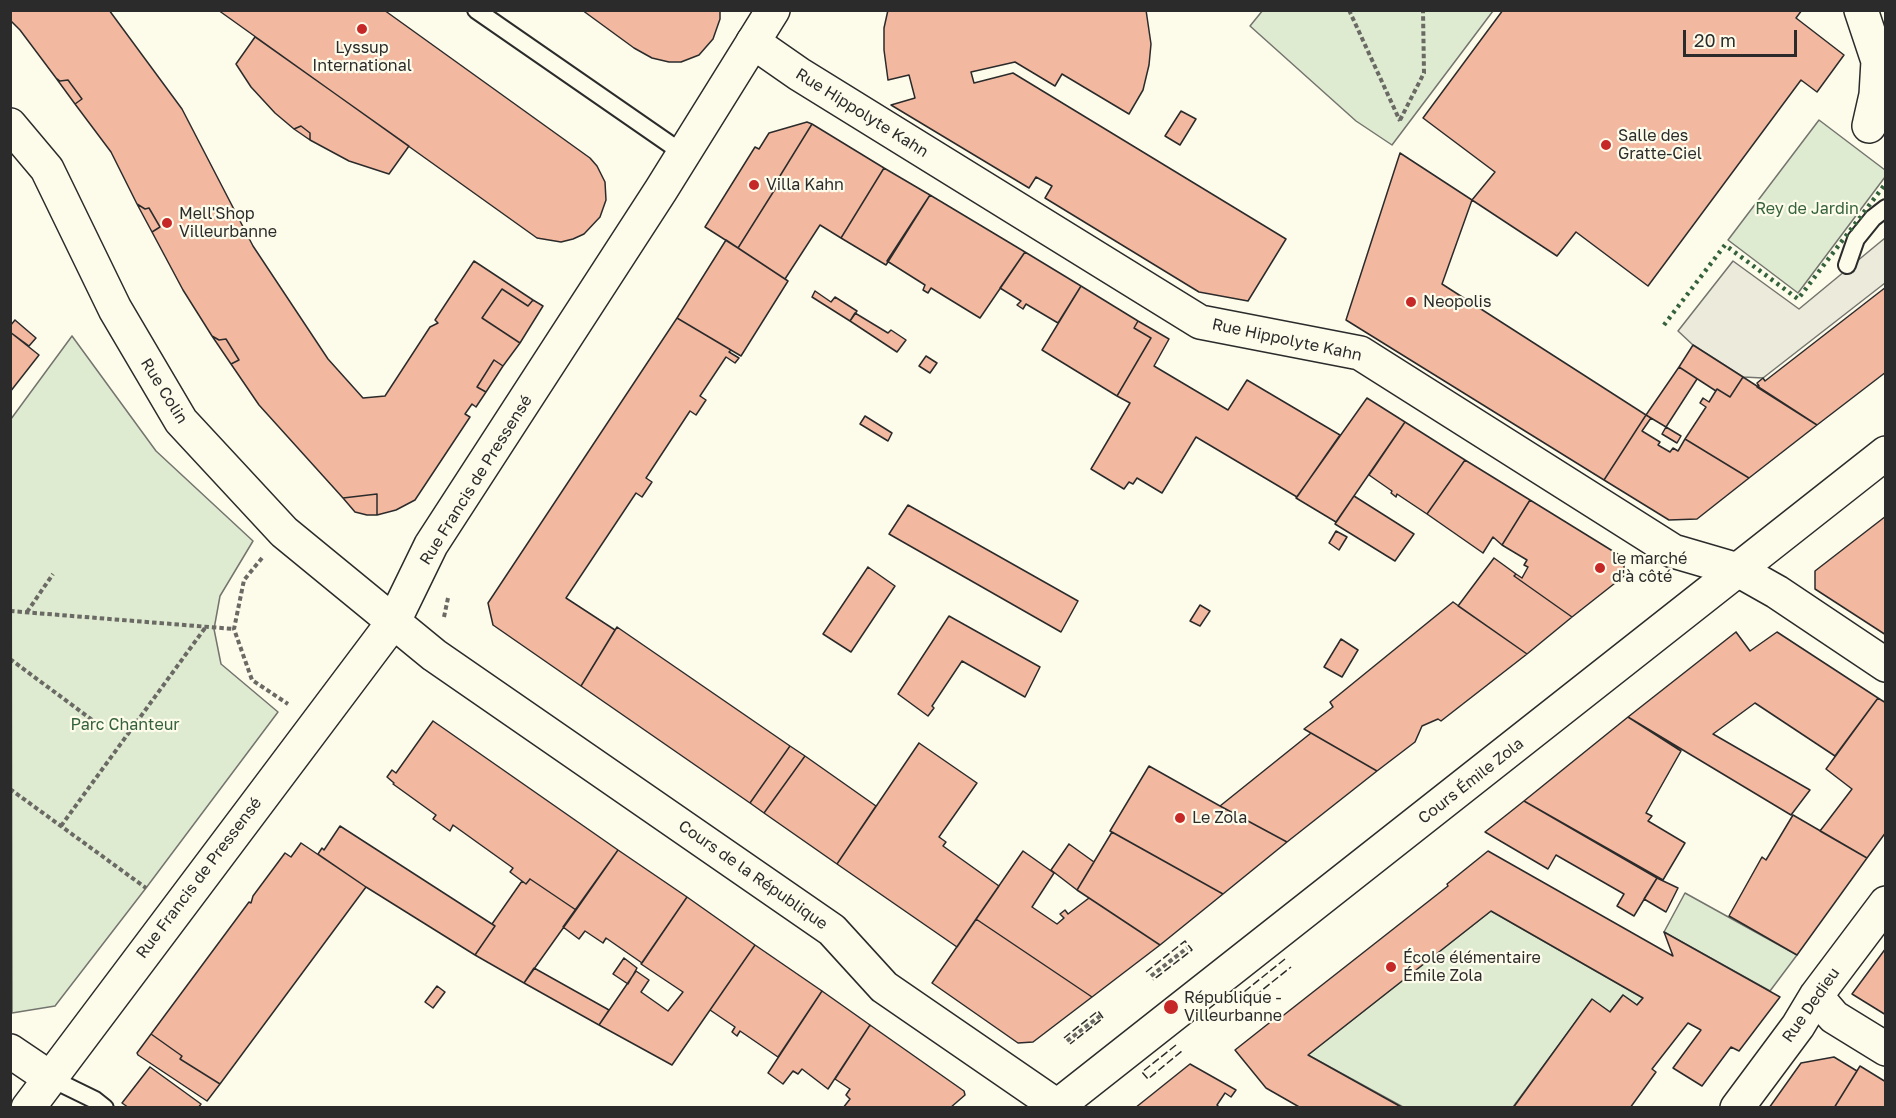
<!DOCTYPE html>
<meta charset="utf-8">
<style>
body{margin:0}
#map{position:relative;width:1896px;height:1118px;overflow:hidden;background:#fdfbea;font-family:"Golos Text",sans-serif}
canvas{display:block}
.frame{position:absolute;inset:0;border:12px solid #2b2b2b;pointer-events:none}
.scale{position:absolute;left:1683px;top:30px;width:114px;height:27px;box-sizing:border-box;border:3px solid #2b2b2b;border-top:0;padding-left:8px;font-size:18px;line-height:21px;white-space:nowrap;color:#2b2b2b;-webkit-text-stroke:4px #fdfbea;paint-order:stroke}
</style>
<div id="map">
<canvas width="1896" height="1118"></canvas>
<div class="frame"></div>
<div class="scale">20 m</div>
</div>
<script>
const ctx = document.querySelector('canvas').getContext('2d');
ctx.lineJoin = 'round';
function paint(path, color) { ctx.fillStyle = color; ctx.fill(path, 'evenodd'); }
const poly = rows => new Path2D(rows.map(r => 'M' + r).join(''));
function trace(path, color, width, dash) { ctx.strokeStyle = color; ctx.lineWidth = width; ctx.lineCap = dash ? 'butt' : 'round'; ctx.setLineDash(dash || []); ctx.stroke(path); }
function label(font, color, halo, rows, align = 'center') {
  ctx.font = font + ' "Golos Text",sans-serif'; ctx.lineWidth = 4.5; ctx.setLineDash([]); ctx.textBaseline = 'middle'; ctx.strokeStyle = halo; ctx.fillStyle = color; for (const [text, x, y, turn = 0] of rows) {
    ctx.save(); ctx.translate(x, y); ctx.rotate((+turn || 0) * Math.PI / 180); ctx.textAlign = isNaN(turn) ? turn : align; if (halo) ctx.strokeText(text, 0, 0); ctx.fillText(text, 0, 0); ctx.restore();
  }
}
const green = poly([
 [1263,10,1493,10,1493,11,1392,145,1356,121,1250,26,1263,10],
 [1819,120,1885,170,1885,177,1798,293,1728,240,1819,120],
 [72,336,156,451,253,541,220,596,214,629,221,664,278,712,146,888,55,1006,12,1013,11,419,72,336],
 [1685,893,1797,955,1770,991,1664,932,1685,893],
 [1491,911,1643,998,1637,1005,1623,995,1610,1012,1592,1000,1513,1107,1403,1107,1308,1055,1491,911]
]);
const parking = poly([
 [1885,238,1885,283,1763,378,1743,377,1693,345,1678,331,1733,261,1799,309,1885,238]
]);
const building = poly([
 [10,10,109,10,182,109,253,246,328,359,363,398,385,396,430,327,438,323,435,320,474,261,533,300,528,306,502,289,482,318,520,343,503,366,494,360,477,387,486,392,476,407,472,404,465,414,470,417,415,500,396,510,377,515,377,494,343,498,259,405,231,364,239,360,226,339,219,340,212,336,183,290,152,232,160,227,149,208,145,209,137,204,111,152,75,104,82,99,68,80,60,81,56,78,20,30,10,20,10,10],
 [218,10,384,10,590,158,597,166,605,182,606,200,600,217,584,234,573,239,561,242,537,238,218,10],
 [582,10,720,10,720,19,713,39,699,55,681,62,669,62,652,58,634,48,582,10],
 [888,10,1146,10,1151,44,1149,65,1143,90,1129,114,1062,74,1055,86,1015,62,971,72,974,83,1013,73,1286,239,1248,301,1199,292,1045,198,1052,186,1036,177,1029,188,891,105,915,98,909,75,888,80,884,50,884,28,888,10],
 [1503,10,1802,10,1796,18,1844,55,1817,92,1801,80,1648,286,1576,232,1557,256,1472,200,1495,172,1423,118,1503,10],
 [255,37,409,146,389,174,349,161,310,140,310,133,301,126,294,129,275,113,251,87,236,64,255,37],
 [56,78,60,81,68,80,82,99,75,104,56,78],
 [1181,111,1196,119,1180,145,1165,136,1181,111],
 [807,122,812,124,775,184,777,186,738,248,705,227,755,147,759,149,769,133,807,122],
 [812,124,884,168,841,238,820,225,785,279,738,248,777,186,775,184,812,124],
 [301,126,310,133,310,140,294,129,301,126],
 [1400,153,1472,200,1442,284,1646,415,1604,480,1346,320,1400,153],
 [884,168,930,195,886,265,841,238,884,168],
 [930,195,1025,252,980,318,931,288,928,293,923,290,925,285,887,261,930,195],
 [137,204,145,209,149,208,160,227,152,232,137,204],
 [726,240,788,281,741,356,677,318,726,240],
 [1025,252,1081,286,1058,323,1026,304,1023,309,1017,305,1021,301,1000,288,1025,252],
 [1081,286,1138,321,1134,328,1151,338,1117,396,1042,350,1081,286],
 [1886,287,1886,372,1817,425,1757,387,1759,386,1757,383,1763,378,1765,381,1886,287],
 [502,289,528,306,533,300,543,306,520,343,482,318,502,289],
 [815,291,831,302,835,297,857,311,850,321,812,297,815,291],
 [855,313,888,333,891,330,906,340,897,352,850,321,855,313],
 [677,318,731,350,729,352,739,358,735,363,726,357,700,396,706,400,696,415,690,411,646,478,652,482,642,497,636,493,566,598,615,630,581,686,493,625,488,603,677,318],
 [15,320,36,338,29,346,10,332,10,326,15,320],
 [1138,321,1169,339,1154,366,1228,410,1247,380,1340,435,1297,497,1196,437,1162,493,1137,478,1133,484,1129,482,1124,489,1091,469,1130,403,1117,396,1151,338,1134,328,1138,321],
 [10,332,39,355,10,392,10,332],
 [212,336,219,340,226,339,239,360,231,364,212,336],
 [1693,345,1743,377,1730,397,1717,389,1716,391,1679,367,1693,345],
 [926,356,937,363,930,373,919,366,926,356],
 [494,360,503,366,486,392,477,387,494,360],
 [1679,367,1697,379,1666,427,1646,415,1679,367],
 [1743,377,1817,425,1749,478,1685,439,1706,407,1700,403,1703,398,1709,402,1717,389,1730,397,1743,377],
 [1367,398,1405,422,1336,522,1296,498,1367,398],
 [1646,415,1651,418,1642,431,1660,442,1658,445,1670,452,1673,448,1678,451,1685,439,1749,478,1697,519,1669,520,1604,480,1646,415],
 [865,416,892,433,888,441,860,424,865,416],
 [1405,422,1465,460,1427,514,1397,494,1396,497,1391,493,1392,491,1369,475,1405,422],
 [1666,427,1681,436,1677,443,1662,434,1666,427],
 [1465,460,1530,500,1502,545,1493,537,1483,553,1427,514,1465,460],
 [377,494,377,515,367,515,355,512,343,498,377,494],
 [1354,496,1414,534,1395,561,1335,524,1354,496],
 [1530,500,1624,558,1624,576,1572,617,1514,576,1516,574,1522,578,1528,567,1524,565,1527,560,1502,545,1530,500],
 [908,505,1078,601,1061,632,889,534,908,505],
 [1886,516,1886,635,1815,589,1815,571,1886,516],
 [1336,531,1347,537,1339,550,1329,543,1336,531],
 [1494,558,1516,574,1514,576,1572,617,1527,654,1458,606,1494,558],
 [868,567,895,586,851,652,823,634,868,567],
 [1453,602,1527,654,1441,721,1438,719,1422,726,1415,742,1377,771,1304,729,1333,707,1330,702,1453,602],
 [1200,605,1210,611,1200,626,1190,621,1200,605],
 [949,616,1040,667,1025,697,962,661,932,706,934,708,928,716,898,694,949,616],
 [617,627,790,746,750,803,581,686,617,627],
 [1736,632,1750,651,1777,632,1878,698,1835,756,1755,703,1713,734,1810,790,1791,815,1628,717,1736,632],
 [1341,639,1358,650,1342,677,1324,667,1341,639],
 [1878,698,1886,703,1886,832,1867,858,1820,831,1852,789,1826,769,1878,698],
 [1628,717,1681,751,1646,813,1652,816,1648,821,1685,843,1663,880,1524,801,1628,717],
 [433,721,618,850,576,910,530,879,526,884,510,872,513,868,453,825,450,831,433,819,436,815,393,784,394,783,387,777,392,770,396,773,433,721],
 [1311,733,1377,771,1287,842,1220,806,1311,733],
 [919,743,977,783,939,837,946,842,943,846,999,886,957,947,837,864,919,743],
 [790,746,805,756,764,813,750,803,790,746],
 [805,756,876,806,837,864,764,813,805,756],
 [1149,766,1220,806,1287,842,1223,894,1110,831,1149,766],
 [1524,801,1657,878,1634,916,1617,906,1624,894,1556,855,1548,869,1485,832,1524,801],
 [1793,815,1867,858,1797,955,1729,916,1762,857,1766,860,1793,815],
 [340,826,495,926,475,955,366,887,318,854,322,848,324,850,340,826],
 [1112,832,1223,894,1160,945,1077,890,1112,832],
 [301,843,366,887,220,1084,180,1059,182,1056,151,1034,249,902,251,903,253,896,285,853,291,857,301,843],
 [1069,844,1094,862,1077,890,1051,870,1069,844],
 [618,850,687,897,642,963,606,938,603,943,585,931,579,939,563,927,618,850],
 [1023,851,1054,873,1032,907,1057,924,1064,918,1060,914,1065,910,1068,914,1089,898,1160,945,1092,997,976,919,1023,851],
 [1488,851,1673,956,1664,932,1780,997,1739,1051,1731,1047,1702,1086,1673,1068,1701,1030,1688,1023,1652,1069,1656,1072,1630,1108,1513,1108,1592,999,1610,1012,1623,995,1637,1005,1643,998,1491,911,1308,1055,1403,1108,1301,1108,1266,1088,1235,1050,1278,1016,1280,1018,1448,886,1447,884,1488,851],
 [1657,878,1678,888,1666,912,1644,899,1657,878],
 [530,879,576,910,524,983,475,955,495,926,492,924,522,881,526,884,530,879],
 [687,897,755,945,672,1065,599,1025,636,971,649,980,641,992,668,1011,683,992,641,964,687,897],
 [976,919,1092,997,1033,1042,1018,1043,932,983,976,919],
 [755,945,822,991,778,1057,740,1031,737,1036,732,1032,735,1027,710,1010,755,945],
 [1886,948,1886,1015,1852,994,1886,948],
 [624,958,637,968,628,984,613,974,624,958],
 [534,968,609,1010,599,1025,524,983,534,968],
 [437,986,445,992,433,1008,425,1002,437,986],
 [822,991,870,1025,828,1089,802,1069,798,1074,793,1071,783,1084,768,1073,822,991],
 [870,1025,964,1091,965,1095,950,1108,843,1108,850,1099,846,1095,850,1089,835,1079,870,1025],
 [151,1034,182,1056,180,1059,220,1084,207,1101,138,1055,137,1053,151,1034],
 [1834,1057,1857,1071,1834,1108,1769,1108,1801,1063,1834,1057],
 [1190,1064,1236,1090,1231,1097,1225,1093,1217,1105,1220,1108,1135,1108,1190,1064],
 [1860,1066,1886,1082,1886,1108,1834,1108,1860,1066],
 [150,1067,201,1104,198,1108,129,1108,122,1103,150,1067]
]);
const path = poly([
 [1349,10,1400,121],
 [1400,120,1424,73,1423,10],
 [262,558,244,580,234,629,252,680,288,704],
 [10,611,234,629],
 [27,612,53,574],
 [444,617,448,598],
 [10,659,95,722],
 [10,789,146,888],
 [61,826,205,628],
 [1151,976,1187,948],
 [1067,1041,1100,1016]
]);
const service = poly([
 [476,10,684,154],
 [1847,265,1856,239,1873,218,1886,208],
 [50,1078,95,1100,105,1108]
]);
const minor = poly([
 [1861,10,1878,61,1876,95,1869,126],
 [753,42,799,74,1200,322,1360,353,1673,551,1738,570,1777,592,1886,665],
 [1816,996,1834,1017,1886,1049],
 [10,1051,50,1078],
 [1737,1108,1798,1026,1816,996,1886,903]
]);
const tertiary = poly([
 [10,125,47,169,115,309,181,421,284,532,434,655,832,930,884,987,1060,1108],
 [28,1108,394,621,431,545,661,190,773,10]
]);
const primary = poly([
 [1055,1108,1886,453]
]);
const hedge = poly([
 [1664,325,1725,245,1798,299,1886,183]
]);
const fence = poly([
 [1285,959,1245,991,1251,999,1291,967],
 [1146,972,1185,941,1192,950,1153,980],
 [1064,1038,1098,1011,1103,1018,1070,1044],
 [1176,1045,1142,1072,1148,1079,1182,1051]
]);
const markers = [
 [362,29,6,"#c62828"],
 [1606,145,6,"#c62828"],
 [754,185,6,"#c62828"],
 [167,223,6,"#c62828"],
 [1411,302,6,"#c62828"],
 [1600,568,6,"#c62828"],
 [1180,818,6,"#c62828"],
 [1391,967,6,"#c62828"],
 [1171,1007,8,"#c62828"]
];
const poiNames = [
 ["Lyssup",362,48,"center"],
 ["International",362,66,"center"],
 ["Salle des",1618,136],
 ["Gratte-Ciel",1618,154],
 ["Villa Kahn",766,185],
 ["Mell'Shop",179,214],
 ["Villeurbanne",179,232],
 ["Neopolis",1423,302],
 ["le marché",1612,559],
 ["d'à côté",1612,577],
 ["Le Zola",1192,818],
 ["École élémentaire",1403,958],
 ["Émile Zola",1403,976],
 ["République -",1184,998],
 ["Villeurbanne",1184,1016]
];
const streetNames = [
 ["Rue Hippolyte Kahn",862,113,32],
 ["Rue Hippolyte Kahn",1287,340,12],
 ["Rue Colin",164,391,58],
 ["Rue Francis de Pressensé",476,480,-58],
 ["Cours Émile Zola",1471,781,-38],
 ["Cours de la République",753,875,35],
 ["Rue Francis de Pressensé",199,878,-53],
 ["Rue Dedieu",1811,1005,-55]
];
const parkNames = [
 ["Rey de Jardin",1807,209],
 ["Parc Chanteur",125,725]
];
paint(green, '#deebd1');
trace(green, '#74746e', 1.5);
paint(parking, '#eceadb');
trace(parking, '#74746e', 1.5);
paint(building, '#f2b8a0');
trace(building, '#2b2b2b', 1.5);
trace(service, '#2b2b2b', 20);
trace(minor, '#2b2b2b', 36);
trace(tertiary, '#2b2b2b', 36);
trace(primary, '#2b2b2b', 36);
trace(path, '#6a6964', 4, [4.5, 3]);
trace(service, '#fdfbea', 16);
trace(minor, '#fdfbea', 33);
trace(tertiary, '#fdfbea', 33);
trace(primary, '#fdfbea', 33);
trace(hedge, '#34623c', 4.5, [3, 4.5]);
trace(fence, '#2b2b2b', 1.5, [8, 3]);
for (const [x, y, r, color] of markers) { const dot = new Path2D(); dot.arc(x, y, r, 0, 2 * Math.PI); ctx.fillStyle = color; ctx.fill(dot); trace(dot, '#fdfbea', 2); }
label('16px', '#2b2b2b', '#fdfbea', poiNames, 'left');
label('16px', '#2b2b2b', '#fdfbea', streetNames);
label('16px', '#34623c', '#fdfbea', parkNames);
</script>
